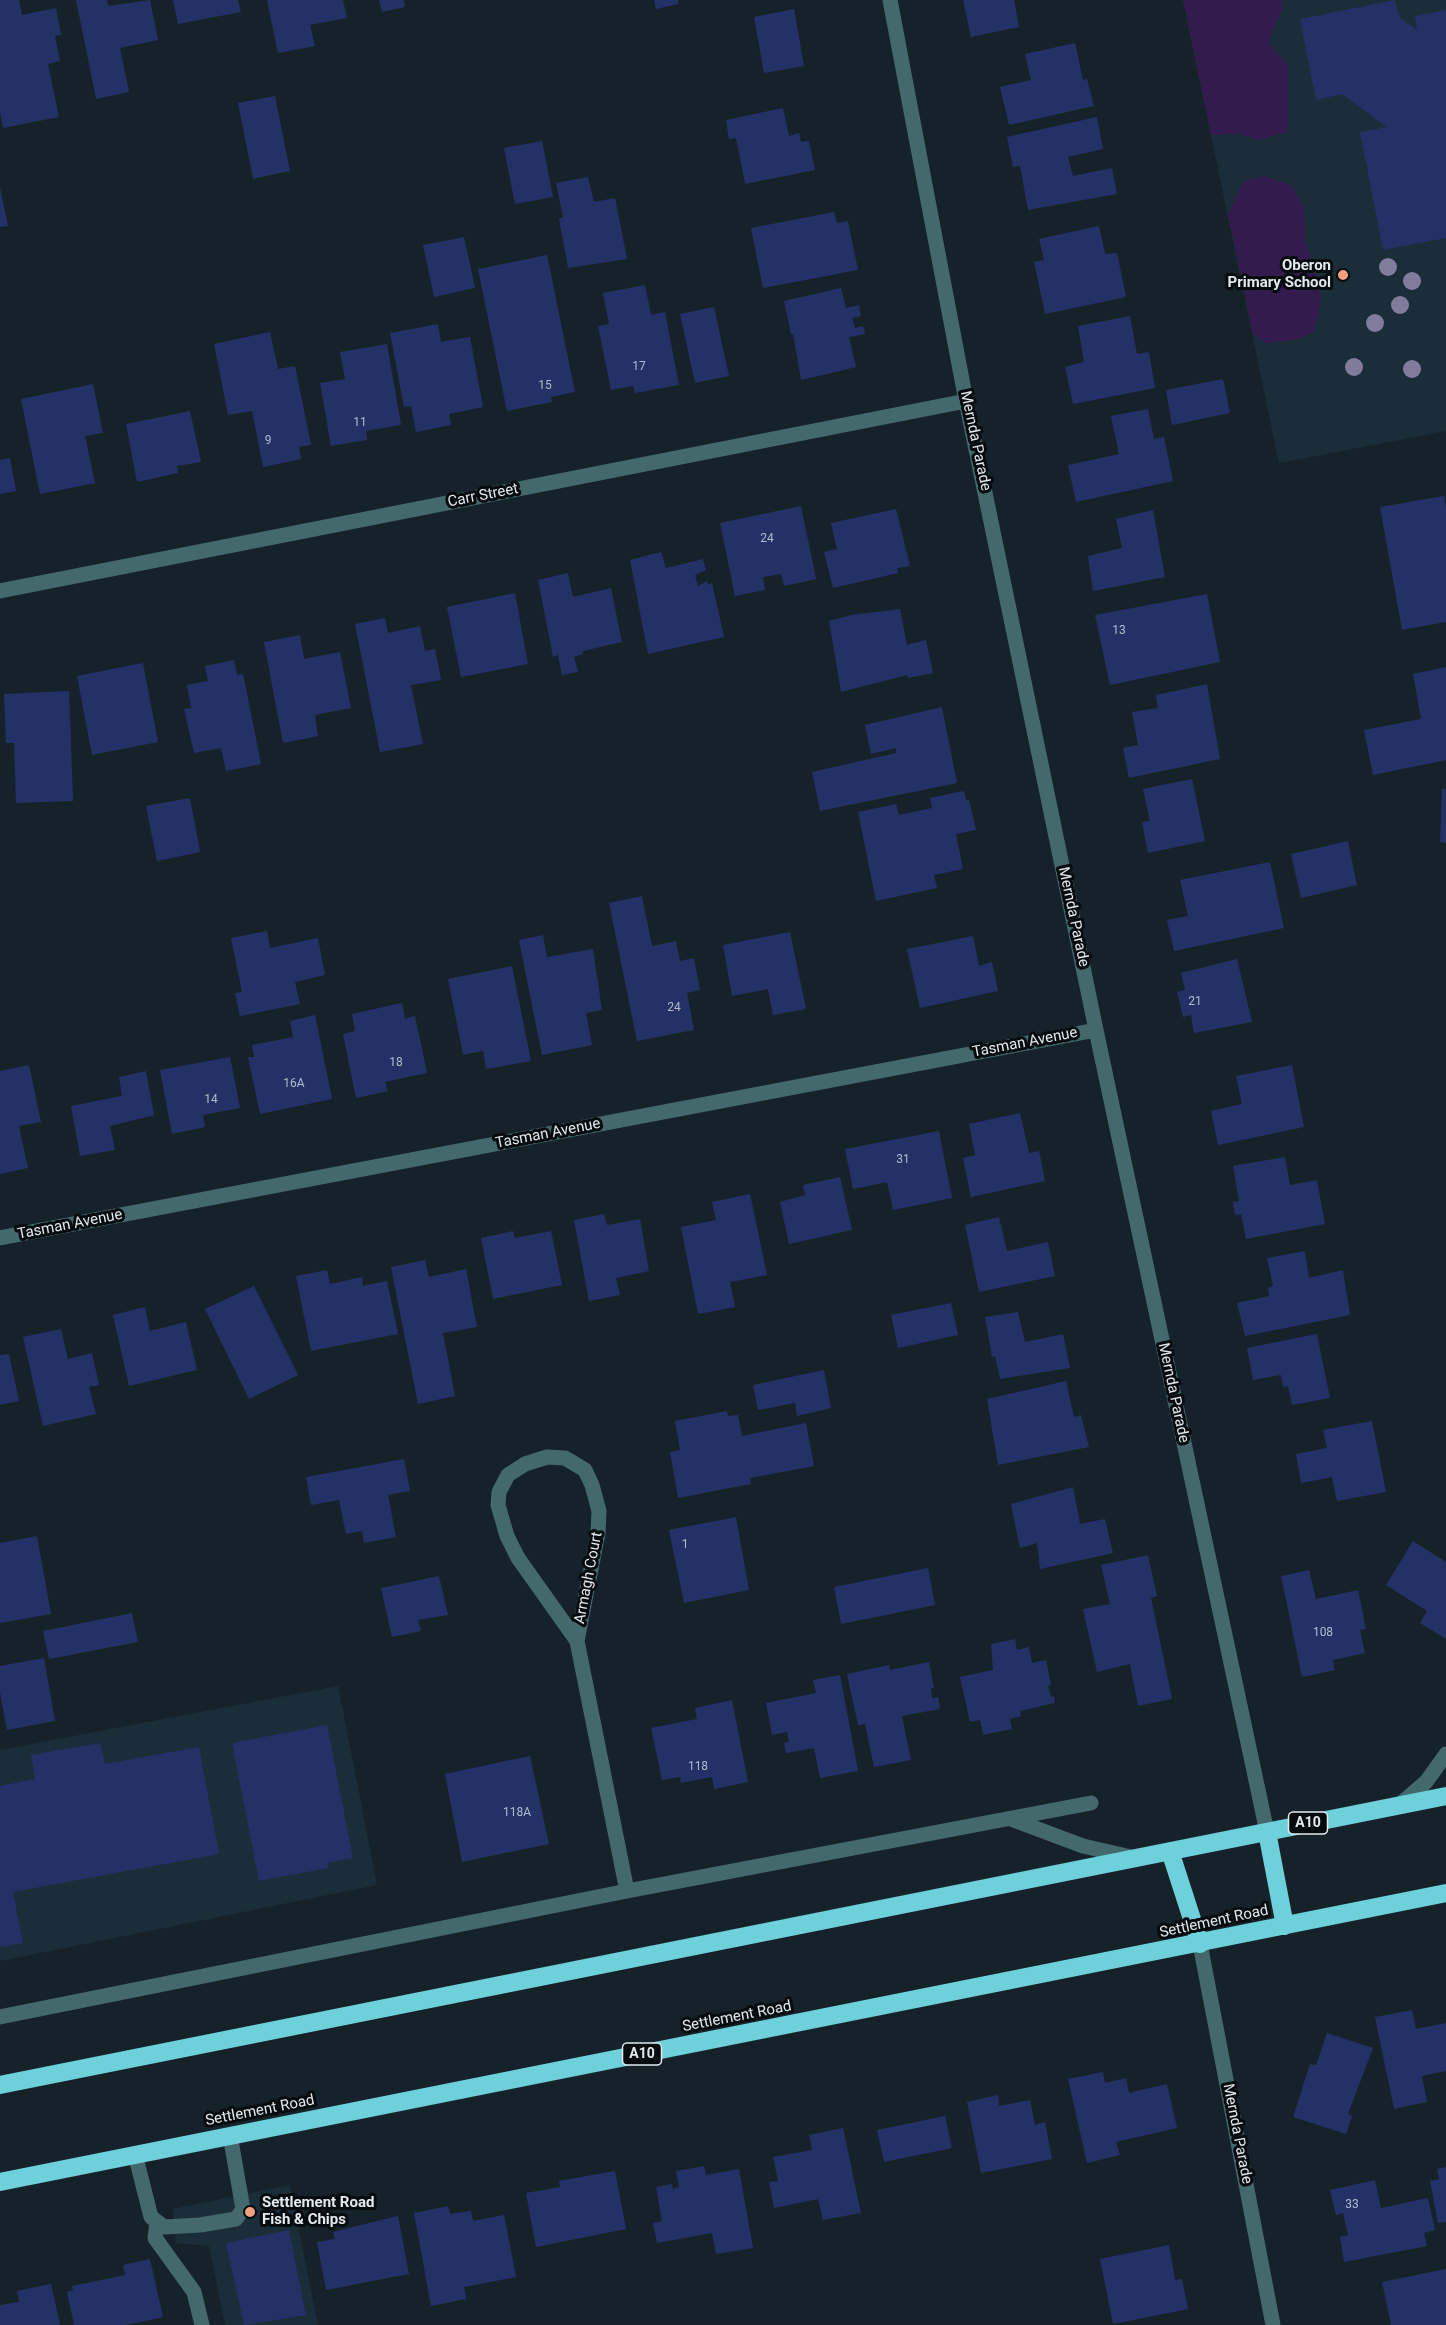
<!DOCTYPE html>
<style>
body{margin:0}
canvas{display:block;background:#16222a}
</style>
<canvas width="1446" height="2325"></canvas>
<script>
const ctx = document.querySelector('canvas').getContext('2d');
ctx.lineJoin = 'round';
function paint(path, color) { ctx.fillStyle = color; ctx.fill(path, 'evenodd'); }
const poly = rows => new Path2D(rows.map(r => 'M' + r).join(''));
function trace(path, color, width, dash) { ctx.strokeStyle = color; ctx.lineWidth = width; ctx.lineCap = dash ? 'butt' : 'round'; ctx.setLineDash(dash || []); ctx.stroke(path); }
function label(font, color, halo, rows, align = 'center') {
  ctx.font = font + ' Roboto,sans-serif'; ctx.lineWidth = 6; ctx.setLineDash([]); ctx.textBaseline = 'middle'; ctx.strokeStyle = halo; ctx.fillStyle = color; for (const [text, x, y, turn = 0] of rows) {
    ctx.save(); ctx.translate(x, y); ctx.rotate((+turn || 0) * Math.PI / 180); ctx.textAlign = isNaN(turn) ? turn : align; if (halo) ctx.strokeText(text, 0, 0); ctx.fillText(text, 0, 0); ctx.restore();
  }
}
const built = poly([
 [1183,0,1446,0,1446,431,1279,463],
 [338,1686,377,1885,0,1961,0,1750],
 [290,2185,318,2325,225,2325,209,2246,176,2243,173,2209]
]);
const green = poly([
 [1183,0,1281,0,1282,10,1271,34,1269,45,1288,64,1288,132,1260,140,1240,134,1211,135],
 [1265,176,1291,185,1304,208,1305,238,1321,297,1315,330,1302,339,1266,343,1253,335,1228,214,1243,181]
]);
const building = poly([
 [0,0,19,0,22,15,56,8,61,35,55,36,60,61,48,64,59,117,3,128,0,112],
 [76,0,107,0,108,6,150,0,158,40,120,48,129,92,96,99],
 [173,0,238,0,241,12,178,24],
 [267,0,343,0,347,18,310,25,315,46,278,53],
 [379,0,404,0,405,7,382,12],
 [654,0,678,0,678,4,656,9],
 [963,0,1014,0,1019,27,971,37],
 [1395,0,1399,17,1417,30,1415,16,1446,10,1446,238,1383,250,1360,132,1387,127,1342,94,1316,100,1300,19],
 [794,9,804,66,764,73,754,17],
 [1075,43,1083,80,1087,79,1094,106,1009,125,1000,87,1031,80,1025,54],
 [275,96,290,171,253,179,238,103],
 [783,108,789,136,799,133,801,142,809,141,815,170,745,184,736,138,729,139,726,120],
 [1097,117,1103,149,1068,157,1073,176,1112,168,1117,194,1028,210,1020,166,1013,167,1007,137],
 [542,141,553,197,515,204,504,148],
 [588,177,594,202,615,198,627,259,568,268,559,219,563,217,556,183],
 [0,188,8,226,0,227],
 [834,212,837,223,848,221,858,270,763,288,751,228],
 [1099,226,1105,254,1117,253,1126,297,1045,314,1034,262,1044,260,1039,239],
 [464,237,475,288,434,297,423,245],
 [547,255,575,392,551,397,552,402,507,411,478,269],
 [645,285,651,315,665,312,679,385,635,393,633,386,611,390,598,326,609,324,603,293],
 [841,288,846,308,859,305,861,316,852,318,855,328,863,326,865,334,849,337,856,367,801,380,793,334,791,334,784,301],
 [714,307,729,376,695,383,680,314],
 [1130,316,1137,354,1149,352,1155,388,1073,404,1065,367,1084,362,1078,326],
 [438,324,441,342,470,337,483,407,449,414,451,425,416,432,411,406,404,407,390,333],
 [270,332,278,369,295,366,311,445,299,447,301,459,263,467,252,411,228,415,214,344],
 [387,344,401,425,366,431,367,440,331,446,320,383,345,379,340,352],
 [1223,379,1230,413,1172,425,1166,390],
 [93,384,103,433,85,436,95,483,40,494,21,399],
 [1148,409,1154,439,1164,437,1173,481,1076,502,1068,465,1119,454,1111,416],
 [190,411,201,462,177,466,178,473,137,482,126,424],
 [10,458,16,491,0,494,0,460],
 [1444,496,1446,509,1446,622,1402,630,1380,507],
 [801,506,816,579,784,586,781,574,763,577,765,590,735,596,720,523],
 [896,509,910,566,897,568,898,573,833,588,824,552,837,549,831,523],
 [1153,510,1165,577,1093,591,1088,556,1122,548,1116,519],
 [661,552,666,568,703,559,706,570,695,575,698,586,707,581,708,585,712,583,724,637,648,654,630,560],
 [568,573,573,597,611,588,622,642,583,651,583,654,574,657,578,672,562,675,558,655,553,657,538,580],
 [515,593,528,664,461,677,447,607],
 [1207,594,1220,662,1110,685,1095,615],
 [900,609,907,645,926,640,933,673,908,678,907,675,841,692,829,621,852,615],
 [385,618,388,633,420,626,425,651,435,649,441,680,411,685,423,744,380,752,355,624],
 [300,635,304,659,340,652,351,708,315,715,318,736,283,743,264,642],
 [234,660,237,675,243,674,261,764,226,771,221,748,194,753,184,709,191,708,187,685,208,681,205,666],
 [143,663,158,742,92,755,77,676],
 [1446,667,1446,760,1373,775,1364,730,1421,719,1413,674],
 [1207,684,1220,759,1129,778,1123,748,1138,745,1132,712,1158,708,1156,695],
 [69,691,73,801,16,803,14,743,6,743,4,694],
 [942,707,957,783,820,811,812,772,896,753,896,748,871,754,865,725],
 [1192,779,1205,841,1148,853,1142,822,1150,821,1143,789],
 [1442,789,1446,789,1446,843,1440,842],
 [964,791,966,800,969,800,976,830,956,834,963,869,934,875,937,888,876,901,858,812,896,804,899,815,932,808,930,798],
 [190,798,200,852,157,861,146,806],
 [1348,841,1357,885,1301,898,1291,854],
 [1270,862,1284,928,1174,951,1167,920,1188,916,1180,880],
 [642,896,652,946,676,941,680,961,694,958,700,990,687,993,694,1030,637,1041,609,903],
 [267,931,270,948,318,938,325,975,295,982,300,1004,240,1016,235,993,242,992,231,938],
 [790,932,806,1009,773,1015,768,989,732,996,723,945],
 [543,935,547,957,593,949,602,1010,586,1013,592,1045,542,1055,519,940],
 [973,936,979,966,992,962,998,991,920,1008,907,949],
 [1237,959,1252,1022,1194,1033,1191,1015,1183,1017,1177,992,1185,990,1181,973],
 [512,966,531,1061,486,1069,483,1051,463,1055,448,979],
 [402,1003,405,1019,415,1016,427,1073,385,1082,388,1091,356,1098,343,1034,355,1031,352,1014],
 [315,1015,332,1099,260,1114,248,1057,254,1057,252,1045,293,1037,290,1021],
 [230,1057,240,1108,203,1115,205,1127,172,1134,160,1070],
 [29,1065,41,1122,19,1126,28,1168,0,1174,0,1071],
 [1292,1065,1304,1127,1218,1145,1211,1111,1242,1104,1236,1076],
 [146,1071,154,1115,110,1126,115,1150,80,1156,71,1106,122,1096,119,1077],
 [1020,1113,1029,1153,1039,1151,1045,1181,971,1197,963,1158,975,1155,969,1124],
 [939,1131,952,1198,893,1210,887,1182,853,1189,845,1149],
 [1285,1157,1290,1185,1317,1180,1325,1224,1246,1239,1241,1214,1235,1215,1233,1202,1239,1201,1233,1166],
 [840,1177,852,1230,789,1244,780,1202,805,1195,803,1185],
 [750,1194,767,1275,730,1282,735,1307,698,1314,681,1227,716,1220,712,1202],
 [604,1214,607,1225,640,1219,649,1271,616,1278,620,1295,589,1301,574,1220],
 [999,1217,1007,1251,1048,1242,1055,1276,979,1292,965,1225],
 [513,1231,515,1238,551,1231,562,1285,493,1299,481,1238],
 [1305,1251,1309,1278,1343,1270,1350,1315,1245,1336,1237,1303,1269,1296,1268,1288,1273,1286,1267,1258],
 [425,1260,429,1277,466,1269,477,1327,443,1333,455,1396,418,1404,391,1267],
 [327,1270,330,1284,362,1277,363,1286,387,1281,398,1334,311,1351,296,1276],
 [254,1286,298,1375,249,1399,205,1309],
 [951,1303,958,1335,898,1348,891,1315],
 [145,1307,150,1331,186,1322,197,1370,129,1386,113,1315],
 [1018,1312,1025,1342,1063,1334,1070,1368,1000,1379,995,1356,992,1357,985,1317],
 [61,1329,68,1359,92,1353,99,1385,89,1387,96,1414,43,1426,23,1337],
 [1317,1334,1330,1398,1292,1405,1288,1386,1283,1387,1281,1375,1253,1380,1247,1348],
 [9,1354,19,1401,0,1405,0,1355],
 [824,1370,831,1408,797,1416,795,1403,758,1410,753,1385],
 [1066,1381,1074,1417,1081,1415,1089,1447,998,1465,987,1399],
 [727,1411,728,1416,738,1415,742,1436,806,1423,814,1466,750,1478,751,1484,678,1498,670,1452,680,1450,675,1421],
 [1372,1421,1386,1492,1337,1501,1332,1477,1301,1483,1296,1454,1327,1448,1323,1430],
 [404,1459,410,1491,388,1495,396,1537,364,1543,362,1531,346,1534,339,1500,311,1505,306,1477],
 [1073,1487,1080,1524,1105,1519,1113,1553,1040,1569,1037,1543,1020,1548,1011,1504],
 [736,1517,749,1590,684,1603,669,1530],
 [37,1536,51,1614,0,1623,0,1543],
 [1413,1541,1446,1562,1446,1639,1420,1623,1427,1611,1386,1585],
 [1148,1555,1157,1596,1151,1598,1172,1699,1138,1706,1130,1664,1097,1672,1083,1609,1110,1604,1101,1565],
 [928,1568,935,1605,841,1624,834,1587],
 [1309,1570,1316,1599,1358,1590,1366,1629,1360,1630,1365,1653,1333,1660,1335,1670,1302,1677,1281,1576],
 [439,1576,448,1615,418,1620,421,1631,392,1637,381,1588],
 [132,1613,138,1642,49,1659,43,1631],
 [1015,1639,1017,1650,1029,1647,1032,1663,1046,1660,1051,1685,1048,1686,1051,1697,1054,1696,1055,1703,1020,1711,1021,1716,1010,1719,1012,1729,983,1735,980,1720,970,1722,960,1677,993,1670,991,1644],
 [44,1658,55,1721,7,1730,0,1692,0,1666],
 [929,1662,934,1688,931,1688,932,1698,938,1697,940,1709,902,1716,911,1760,874,1767,865,1724,858,1725,847,1674,889,1665,890,1670],
 [840,1675,858,1771,820,1778,814,1748,786,1753,784,1743,789,1742,787,1732,772,1735,766,1703,816,1693,813,1680],
 [732,1700,748,1782,714,1789,712,1777,681,1783,680,1777,662,1780,651,1728,697,1719,695,1708],
 [327,1725,353,1858,327,1863,328,1868,259,1881,232,1743],
 [100,1743,105,1764,199,1747,219,1854,13,1892,23,1943,0,1947,0,1786,35,1779,31,1755],
 [530,1756,549,1844,462,1862,445,1774],
 [1412,2010,1416,2029,1446,2023,1446,2071,1422,2076,1427,2102,1394,2109,1375,2017],
 [1327,2033,1373,2048,1348,2114,1352,2116,1346,2134,1293,2117,1310,2064,1316,2065],
 [1103,2072,1105,2083,1126,2078,1129,2093,1167,2084,1177,2128,1116,2142,1120,2155,1087,2163,1068,2079],
 [998,2095,999,2106,1030,2100,1035,2125,1045,2122,1052,2159,981,2173,967,2102],
 [945,2116,952,2148,884,2162,877,2130],
 [843,2128,861,2213,823,2220,818,2199,774,2208,769,2182,778,2181,773,2157,812,2150,809,2135],
 [704,2166,706,2175,739,2169,753,2248,716,2254,712,2233,657,2243,653,2223,662,2221,656,2187,672,2184,673,2189,679,2187,676,2171],
 [1446,2167,1446,2222,1438,2223,1430,2181,1439,2179,1437,2169],
 [615,2171,626,2229,536,2247,526,2193,560,2187,559,2181],
 [1375,2180,1381,2208,1428,2198,1435,2230,1424,2233,1427,2246,1344,2262,1340,2237,1348,2235,1343,2213,1336,2215,1330,2190],
 [448,2206,450,2214,471,2211,473,2221,504,2215,516,2277,464,2287,466,2299,431,2306,414,2213],
 [398,2216,409,2274,326,2290,317,2242,335,2239,333,2232],
 [289,2230,306,2315,244,2325,226,2243],
 [1169,2245,1175,2280,1182,2279,1188,2309,1113,2324,1100,2259],
 [150,2259,163,2317,126,2325,74,2325,67,2292,73,2290,72,2286,125,2275,123,2265],
 [1446,2269,1446,2325,1391,2325,1382,2282],
 [51,2284,60,2325,0,2325,0,2305,19,2302,17,2291]
]);
const lane = poly([
 [135,2154,151,2217,164,2227,200,2225,236,2219,243,2209,230,2135],
 [157,2222,155,2238,194,2292,202,2325]
]);
const street = poly([
 [890,0,966,401,1096,1030,1267,1832],
 [0,591,966,401],
 [0,1238,1096,1030],
 [577,1641,518,1558,507,1536,498,1505,499,1492,508,1475,525,1464,547,1457,565,1458,585,1470,592,1485,599,1511,598,1533,577,1641,627,1891],
 [1398,1806,1426,1782,1446,1754],
 [1011,1819,1083,1846,1131,1857],
 [1200,1944,1273,2325],
 [0,2017,627,1891,1091,1803]
]);
const highway = poly([
 [1267,1832,1285,1926],
 [1170,1851,1200,1944],
 [0,2085,1446,1796],
 [0,2182,1446,1893]
]);
const trees = [
 [1388,267],
 [1412,281],
 [1400,305],
 [1375,323],
 [1354,367],
 [1412,369]
];
const markers = [
 [1343,275,6,"#f2a080"],
 [250,2212,6,"#f2a080"]
];
const numberNames = [
 ["17",639,367],
 ["15",545,386],
 ["11",360,423],
 ["9",268,441],
 ["24",767,539],
 ["13",1119,631],
 ["21",1195,1002],
 ["24",674,1008],
 ["18",396,1063],
 ["16A",294,1084],
 ["14",211,1100],
 ["31",903,1160],
 ["1",685,1545],
 ["108",1323,1633],
 ["118",698,1767],
 ["118A",517,1813],
 ["33",1352,2205]
];
const shields = [
 [1308,1823,39],
 [642,2054,39]
];
const shieldNames = [
 ["A10",1308,1823],
 ["A10",642,2054]
];
const poiNames = [
 ["Oberon",1331,266],
 ["Primary School",1331,283],
 ["Settlement Road",262,2203,"left"],
 ["Fish & Chips",262,2220,"left"]
];
const streetNames = [
 ["Mernda Parade",975,441,78],
 ["Carr Street",483,496,-11],
 ["Mernda Parade",1073,917,78],
 ["Tasman Avenue",1025,1043,-11],
 ["Tasman Avenue",548,1134,-11],
 ["Tasman Avenue",70,1225,-11],
 ["Mernda Parade",1173,1393,78],
 ["Armagh Court",589,1578,-79],
 ["Settlement Road",1214,1922,-12],
 ["Settlement Road",737,2017,-11],
 ["Settlement Road",260,2111,-11],
 ["Mernda Parade",1237,2134,79]
];
paint(built, '#1b2d39');
paint(green, '#331c4d');
paint(building, '#243166');
trace(lane, '#44696d', 15);
trace(street, '#44696d', 15);
trace(highway, '#6dd0db', 18);
ctx.fillStyle = '#827c9c';
for (const [x, y] of trees) { ctx.beginPath(); ctx.arc(x, y, 9, 0, 2 * Math.PI); ctx.fill(); }
for (const [x, y, r, color] of markers) { const dot = new Path2D(); dot.arc(x, y, r, 0, 2 * Math.PI); ctx.fillStyle = color; ctx.fill(dot); trace(dot, '#060b0e', 2); }
label('12px', '#b2bcce', null, numberNames);
for (const [x, y, w] of shields) { const box = new Path2D(); box.roundRect(x - w / 2, y - 11, w, 22, 4.5); ctx.fillStyle = '#060b0e'; ctx.fill(box); trace(box, '#e2eaf0', 1.5); }
label('bold 14px', '#e2eaf0', null, shieldNames);
label('bold 15px', '#e2eaf0', '#060b0e', poiNames, 'right');
label('15px', '#e2eaf0', '#060b0e', streetNames);
</script>
